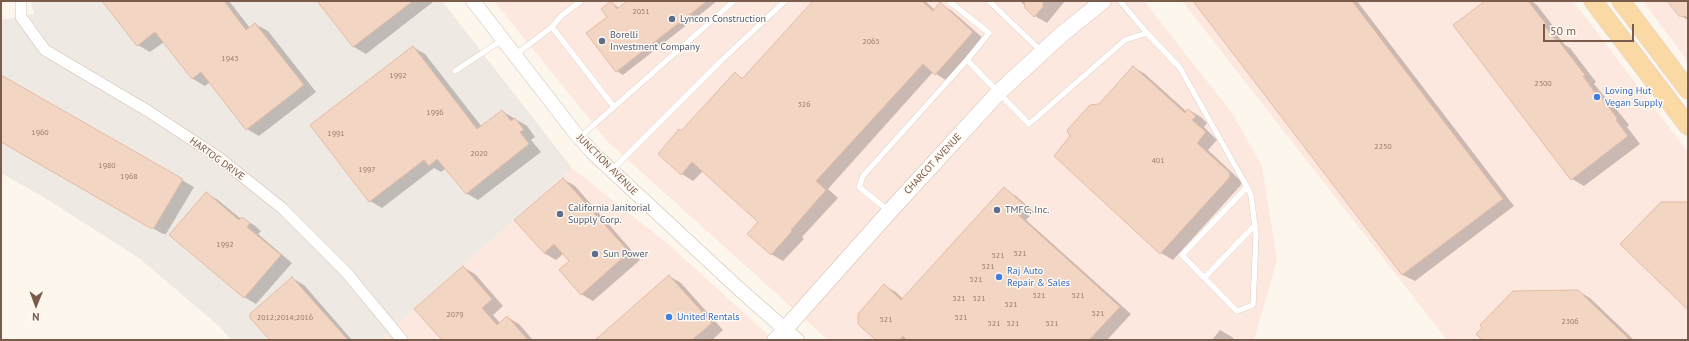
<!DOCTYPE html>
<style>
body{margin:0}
#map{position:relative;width:1689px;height:341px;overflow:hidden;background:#fdf6ec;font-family:"PT Sans",sans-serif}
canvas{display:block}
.frame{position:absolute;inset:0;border:2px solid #7a5c4d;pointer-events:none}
.north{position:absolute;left:16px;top:285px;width:40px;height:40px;-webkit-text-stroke:3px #fffaf3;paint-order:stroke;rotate:181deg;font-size:11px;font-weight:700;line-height:16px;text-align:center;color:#7a5c4d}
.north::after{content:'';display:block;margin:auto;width:14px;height:18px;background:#7a5c4d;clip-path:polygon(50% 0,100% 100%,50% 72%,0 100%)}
.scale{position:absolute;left:1543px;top:24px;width:91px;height:18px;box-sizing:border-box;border:2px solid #7a5c4d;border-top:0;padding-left:5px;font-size:12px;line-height:14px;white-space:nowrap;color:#7a5c4d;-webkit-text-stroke:3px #fffaf3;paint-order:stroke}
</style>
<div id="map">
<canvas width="1689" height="341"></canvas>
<div class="frame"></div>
<div class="north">N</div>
<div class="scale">50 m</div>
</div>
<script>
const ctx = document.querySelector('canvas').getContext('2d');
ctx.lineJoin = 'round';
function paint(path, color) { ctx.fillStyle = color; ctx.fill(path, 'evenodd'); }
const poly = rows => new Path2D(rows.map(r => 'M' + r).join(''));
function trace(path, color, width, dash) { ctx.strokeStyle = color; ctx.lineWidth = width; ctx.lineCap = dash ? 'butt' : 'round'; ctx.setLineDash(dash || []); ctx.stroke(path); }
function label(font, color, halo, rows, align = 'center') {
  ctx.font = font + ' "PT Sans",sans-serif'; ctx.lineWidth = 3; ctx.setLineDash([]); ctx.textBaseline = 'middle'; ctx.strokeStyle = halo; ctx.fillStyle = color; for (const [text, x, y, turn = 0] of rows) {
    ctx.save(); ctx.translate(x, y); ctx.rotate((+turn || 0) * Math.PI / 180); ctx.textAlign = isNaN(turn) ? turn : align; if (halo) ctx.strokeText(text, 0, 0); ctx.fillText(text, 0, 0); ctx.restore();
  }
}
const commercial = poly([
 [494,1,1144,1,1232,113,1262,166,1277,260,1254,340,828,340,608,142],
 [1182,1,1573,1,1688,152,1688,340,1447,340],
 [1643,1,1688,1,1688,62],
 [572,168,668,244,774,340,380,340]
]);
const industrial = poly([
 [31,1,442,1,572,168,380,340,231,340,220,327,139,258,45,198,1,173,1,20,34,14]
]);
const shadow = poly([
 [103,1,229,1,250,28,255,24,268,31,316,92,259,136,247,129,210,82,205,86,193,79,164,42,150,52,138,45],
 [318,1,432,1,433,2,366,54,354,47],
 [629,1,716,1,716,2,623,75,617,71,608,17,611,2,619,8],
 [814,1,925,1,935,10,940,4,952,11,985,40,947,81,933,72,828,189,838,198,802,237,804,239,783,261,771,254,760,222,703,171,693,181,682,174,682,132,735,74,744,79],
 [1020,1,1065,1,1047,23,1035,16],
 [1194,1,1357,1,1514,206,1415,281,1403,275],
 [1487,1,1532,1,1537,5,1557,31,1555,32,1565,45,1570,48,1596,82,1594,84,1605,97,1609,100,1629,125,1627,127,1640,144,1584,186,1572,179],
 [1669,1,1688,1,1688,20,1679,15],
 [413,47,425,54,482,127,502,111,527,126,535,137,531,140,541,152,478,200,466,193,446,168,441,172,434,168,382,208,370,201],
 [1133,67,1145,74,1187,112,1189,110,1201,117,1207,123,1204,127,1217,140,1208,150,1241,181,1241,185,1173,260,1161,253,1100,105],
 [1,76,194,187,166,234,163,234,1,141],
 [563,179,575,186,640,260,593,301,581,294,570,261,563,254,556,260,544,253],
 [1004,189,1016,196,1034,212,1026,220,1131,314,1107,340,878,340,884,285,896,292,903,299],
 [206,193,218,200,241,219,242,218,254,225,261,231,258,234,292,263,256,304,244,297],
 [463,267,475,274,503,306,493,315,500,323,507,317,519,324,533,340,444,340],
 [669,276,681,283,723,330,712,340,596,340],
 [292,278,304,285,352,340,271,340],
 [1578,291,1590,298,1634,340,1484,340],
 [1220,330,1232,337,1235,340,1212,340]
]);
const building = poly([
 [102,1,224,1,246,30,255,23,304,85,246,130,201,72,192,79,155,32,137,46,102,1],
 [317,1,413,1,353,47,317,1],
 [611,1,617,9,627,1,707,1,616,72,586,33,607,17,601,9,611,1],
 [813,1,922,1,933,11,940,2,973,32,935,75,923,64,816,181,826,190,791,230,792,231,771,255,747,234,758,222,692,162,681,175,658,154,679,129,681,131,735,72,742,79,813,1],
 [1024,1,1043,1,1043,7,1034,17,1025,8,1024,1],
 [1193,1,1352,1,1503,199,1402,275,1193,1],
 [1485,1,1528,1,1546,24,1544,25,1556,41,1558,40,1585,75,1583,76,1595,93,1597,92,1617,118,1616,120,1628,136,1571,180,1453,25,1485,1],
 [1667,1,1688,1,1688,17,1679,16,1667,1],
 [413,46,477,129,502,110,511,121,515,118,524,130,520,132,529,144,466,194,437,159,429,166,424,160,369,202,310,125,413,46],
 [1133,66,1185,113,1188,109,1196,116,1192,120,1206,132,1197,143,1230,173,1229,178,1160,254,1054,156,1070,136,1067,131,1068,129,1090,105,1099,104,1133,66],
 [1,75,183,179,154,228,150,228,1,142,1,75],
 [563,178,629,252,581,295,559,270,569,261,554,244,544,253,514,220,563,178],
 [1004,187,1023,204,1015,212,1120,307,1089,340,907,340,903,336,899,340,876,340,861,327,858,323,858,314,884,284,901,300,1004,187],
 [206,192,239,220,242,217,250,223,247,227,281,255,244,298,169,235,206,192],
 [1661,202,1688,202,1688,310,1620,244,1661,202],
 [463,266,492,299,482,308,497,325,507,316,528,340,442,340,414,309,463,266],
 [669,275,712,323,692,340,595,340,669,275],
 [292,277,348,340,270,340,250,318,250,314,292,277],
 [1578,290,1630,340,1482,340,1476,334,1482,328,1480,325,1513,291,1578,290]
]);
const service = poly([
 [989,1,1041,51],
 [1120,1,1147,33],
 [552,27,614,107],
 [515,55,552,27,561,16,581,1],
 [967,60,1029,124,1125,40,1147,33,1180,68,1247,187,1251,195,1256,235,1253,305,1237,311,1182,255,1247,187],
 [455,71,502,40],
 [580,137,734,1],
 [612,170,722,60,785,1],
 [889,211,859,187,863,176,967,60,989,33,949,1],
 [1204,278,1255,225]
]);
const minor = poly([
 [21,1,21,17,45,50,148,111,218,157,282,208,346,272,402,340]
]);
const tertiary = poly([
 [473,1,576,134,594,154,738,288,797,340],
 [774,340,785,329]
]);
const secondary = poly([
 [785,329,890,211,999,92,1062,34,1103,1]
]);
const primary = poly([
 [1593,1,1688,126],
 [1621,1,1688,90]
]);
const markers = [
 [672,19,4,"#5c6f8a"],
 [602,41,4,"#5c6f8a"],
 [1597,97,4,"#3f7fe0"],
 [997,210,4,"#5c6f8a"],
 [560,214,4,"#5c6f8a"],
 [595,254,4,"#5c6f8a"],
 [999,277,4,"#3f7fe0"],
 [669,317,4,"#3f7fe0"]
];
const numberNames = [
 ["2051",641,12],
 ["2065",871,42],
 ["1943",230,59],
 ["1992",398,76],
 ["2300",1543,84],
 ["326",804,105],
 ["1996",435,113],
 ["1960",40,133],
 ["1991",336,134],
 ["2250",1383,147],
 ["2020",479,154],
 ["401",1158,161],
 ["1980",107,166],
 ["1997",367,170],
 ["1968",129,177],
 ["1992",225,245],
 ["521",1020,254],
 ["521",998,256],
 ["521",988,267],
 ["521",976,280],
 ["521",1039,296],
 ["521",1078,296],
 ["521",959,299],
 ["521",979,299],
 ["521",1011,305],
 ["521",1098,314],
 ["2079",455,315],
 ["2012;2014;2016",285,318],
 ["521",961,318],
 ["521",886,320],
 ["2306",1570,322],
 ["521",994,324],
 ["521",1013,324],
 ["521",1052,324]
];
const serviceNames = [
 ["Lyncon Construction",680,19],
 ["Borelli",610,35],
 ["Investment Company",610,47],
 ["California Janitorial",568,208],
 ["Supply Corp.",568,220],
 ["TMFC, Inc.",1005,210],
 ["Sun Power",603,254]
];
const shopNames = [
 ["Loving Hut",1605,91],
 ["Vegan Supply",1605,103],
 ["Raj Auto",1007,271],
 ["Repair & Sales",1007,283],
 ["United Rentals",677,317]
];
const streetNames = [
 ["HARTOG DRIVE",217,159,36],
 ["CHARCOT AVENUE",933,164,-47],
 ["JUNCTION AVENUE",607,165,45]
];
paint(commercial, '#fde8e0');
paint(industrial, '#efe9e4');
paint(shadow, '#0003');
paint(building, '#f3d5c3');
trace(building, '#e6bba3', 1);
trace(service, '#d1beb0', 6);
trace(minor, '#d1beb0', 12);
trace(tertiary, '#d1beb0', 15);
trace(secondary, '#d6c0b0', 17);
trace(primary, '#dad1cd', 19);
trace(service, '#fff', 5.5);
trace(minor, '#fff', 11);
trace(tertiary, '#fff', 14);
trace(secondary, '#fff', 16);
trace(primary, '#fbd9a5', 18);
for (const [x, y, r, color] of markers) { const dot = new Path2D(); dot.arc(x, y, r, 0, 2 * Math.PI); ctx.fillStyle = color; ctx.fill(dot); trace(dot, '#fffaf3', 1.5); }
label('8px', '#987a6a', null, numberNames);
label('10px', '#4e5e75', '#fffaf3', serviceNames, 'left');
label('10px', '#366cbe', '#fffaf3', shopNames, 'left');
label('10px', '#7a5c4d', '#fffaf3', streetNames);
</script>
